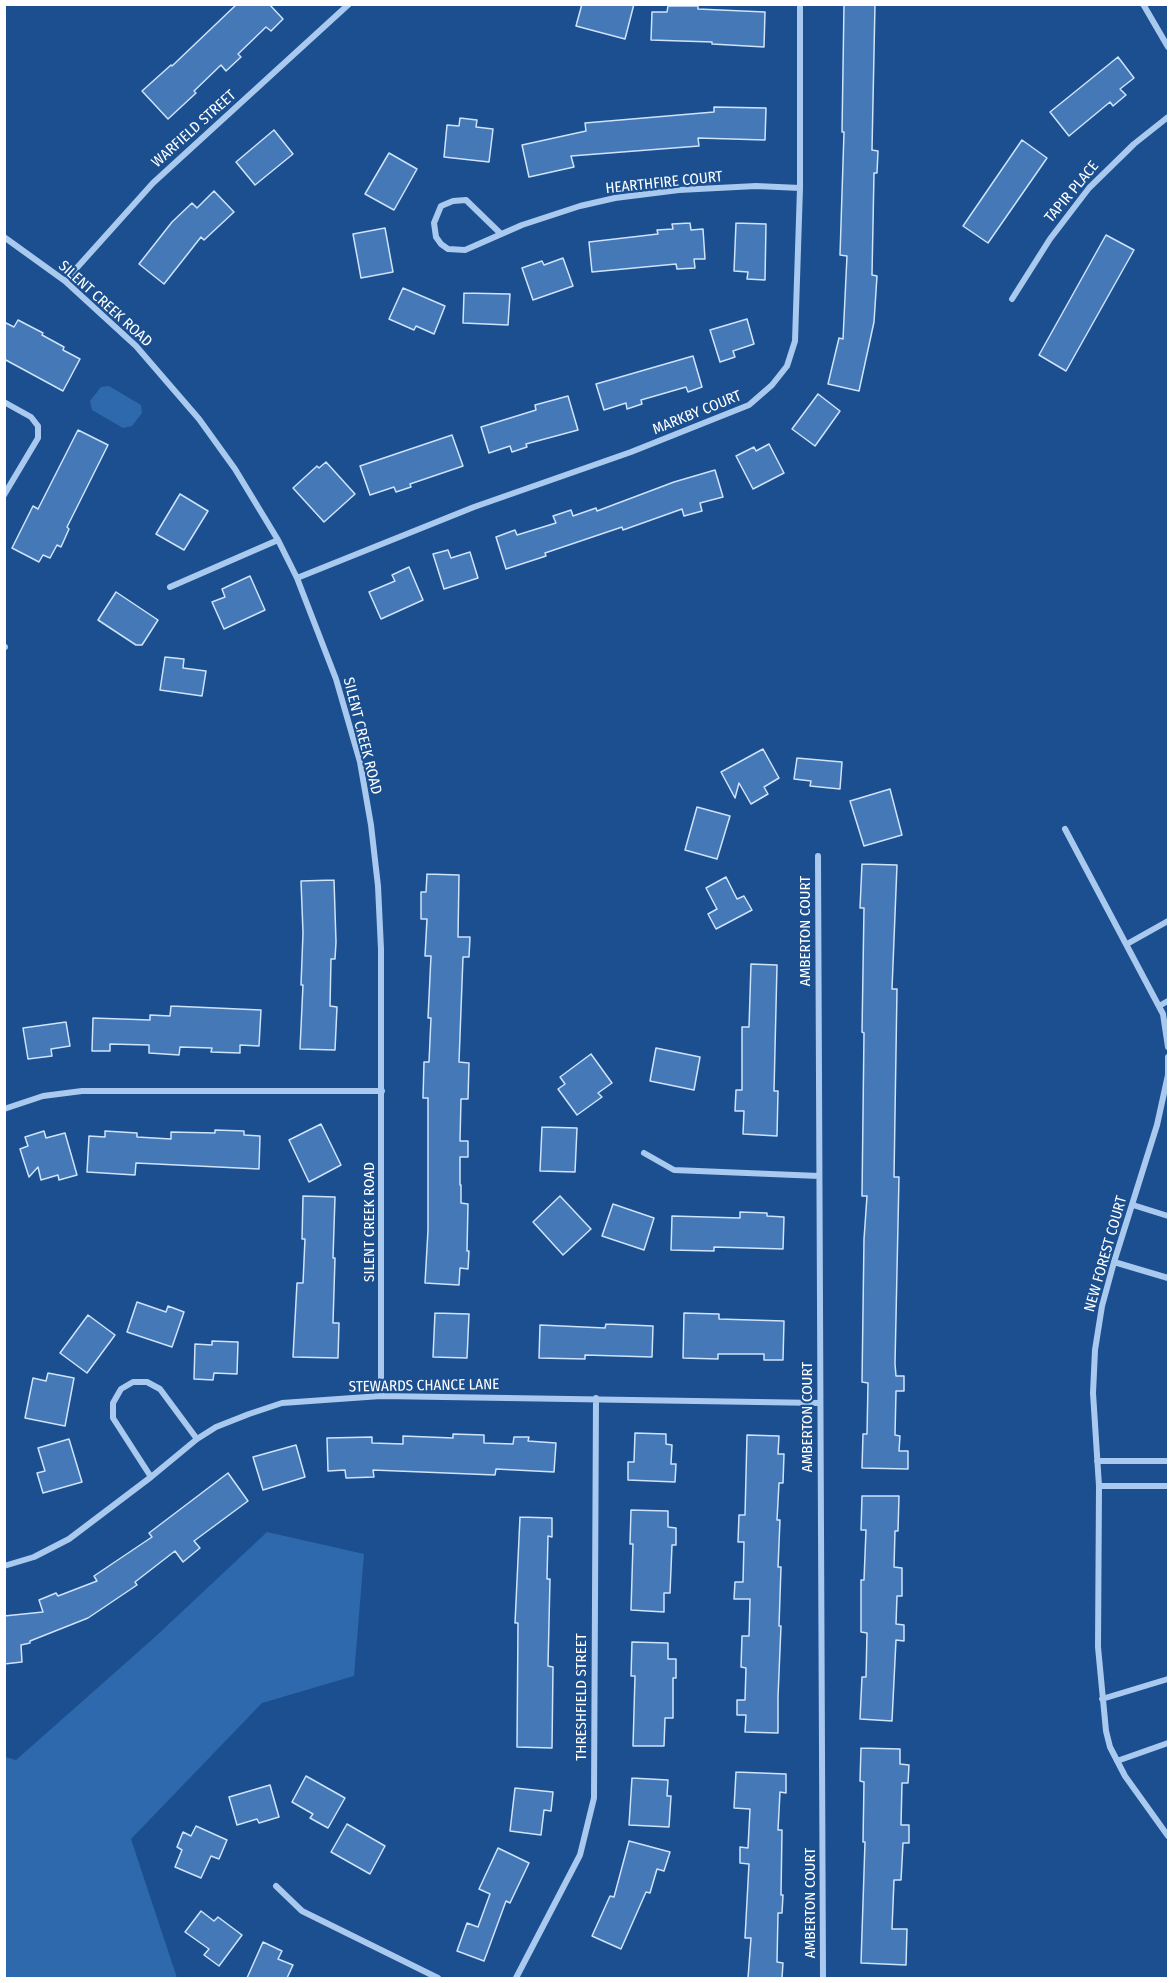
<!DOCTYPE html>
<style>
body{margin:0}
#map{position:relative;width:1173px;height:1983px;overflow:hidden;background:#1b4f8f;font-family:"Fira Sans Condensed",sans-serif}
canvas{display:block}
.frame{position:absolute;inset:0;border:6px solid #fff;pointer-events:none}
</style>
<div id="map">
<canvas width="1173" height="1983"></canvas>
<div class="frame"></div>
</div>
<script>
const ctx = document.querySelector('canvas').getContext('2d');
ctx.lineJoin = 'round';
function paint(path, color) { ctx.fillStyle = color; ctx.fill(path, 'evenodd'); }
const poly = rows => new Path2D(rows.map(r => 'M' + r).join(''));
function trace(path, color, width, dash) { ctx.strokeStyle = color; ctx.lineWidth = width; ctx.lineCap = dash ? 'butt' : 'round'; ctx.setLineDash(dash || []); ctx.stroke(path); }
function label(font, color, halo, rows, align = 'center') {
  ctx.font = font + ' "Fira Sans Condensed",sans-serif'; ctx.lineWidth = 4.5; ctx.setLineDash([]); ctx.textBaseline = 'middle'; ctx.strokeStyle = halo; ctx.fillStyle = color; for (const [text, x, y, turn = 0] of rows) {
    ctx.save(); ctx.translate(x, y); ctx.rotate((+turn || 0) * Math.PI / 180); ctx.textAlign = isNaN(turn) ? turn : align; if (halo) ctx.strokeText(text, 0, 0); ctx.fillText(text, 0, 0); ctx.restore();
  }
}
const green = poly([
 [109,386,141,405,142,413,132,426,123,428,92,410,90,401,101,387],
 [267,1532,364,1554,354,1676,262,1703,131,1839,177,1978,5,1978,5,1757,16,1760,155,1637]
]);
const building = poly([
 [237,4,269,4,283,19,271,31,266,27,238,54,241,57,226,71,221,65,194,91,196,93,168,119,142,91,171,65,172,66,237,4],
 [582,4,634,4,625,39,576,26,582,4],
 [844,4,875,4,872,150,878,151,877,173,874,173,872,275,877,276,874,322,859,391,828,384,839,338,843,339,847,256,840,255,844,132,842,132,844,4],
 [668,6,698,6,698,9,765,12,764,47,712,44,712,42,651,40,652,12,667,12,668,6],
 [1118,57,1134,78,1120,89,1126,95,1113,106,1110,102,1069,136,1050,112,1118,57],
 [714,107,766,108,765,140,698,138,699,146,571,156,574,167,529,177,522,145,586,131,585,123,714,112,714,107],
 [460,118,477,120,476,127,493,129,489,162,444,157,447,125,459,126,460,118],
 [274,130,293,154,255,185,236,162,274,130],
 [1022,140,1047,158,988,243,963,226,1022,140],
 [389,153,417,169,394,210,365,194,389,153],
 [214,191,234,212,204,240,201,237,164,284,139,264,172,222,192,203,197,208,214,191],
 [690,223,691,230,703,229,705,259,694,259,695,268,677,269,676,264,592,272,589,242,658,234,657,230,673,229,672,224,690,223],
 [736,223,766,224,765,280,747,279,748,272,734,271,736,223],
 [385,228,393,272,361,278,353,234,385,228],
 [1106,235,1134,250,1066,371,1039,355,1106,235],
 [563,258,573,286,533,300,522,268,542,261,544,265,563,258],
 [403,288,445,306,434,334,416,326,414,330,389,319,403,288],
 [464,293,510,294,508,325,463,323,464,293],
 [747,319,754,344,733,351,735,357,720,362,710,330,747,319],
 [18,320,43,333,42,335,64,347,63,350,80,359,63,391,4,359,4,322,14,327,18,320],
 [693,356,702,387,688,392,686,387,641,400,642,404,627,409,626,403,604,410,596,384,693,356],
 [818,394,840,411,815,446,792,429,818,394],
 [568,396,578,430,526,444,527,447,512,452,510,446,489,453,481,427,536,410,535,405,568,396],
 [78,430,108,445,67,527,69,529,61,547,57,545,50,558,43,555,39,562,12,548,33,506,38,509,78,430],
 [452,435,463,466,410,484,411,487,396,492,394,487,370,495,360,466,452,435],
 [769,444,784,473,753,489,736,456,754,447,756,451,769,444],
 [326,462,355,494,324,522,293,488,317,466,319,468,326,462],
 [715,470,723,497,700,503,702,511,684,516,682,509,623,530,622,527,545,553,546,556,506,569,496,537,515,530,517,535,556,523,553,516,571,510,573,516,596,508,597,511,674,482,715,470],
 [180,494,208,511,184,550,156,534,180,494],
 [448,550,451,558,470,552,478,578,444,589,433,554,448,550],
 [409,567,423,600,381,619,369,592,395,581,392,575,409,567],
 [250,576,265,610,224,629,212,602,225,597,222,589,250,576],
 [116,592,158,620,142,645,136,645,98,620,116,592],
 [165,657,184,659,183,668,206,671,202,696,160,690,165,657],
 [763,749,779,778,764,787,768,794,751,804,739,783,735,798,721,772,763,749],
 [797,758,842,762,840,789,810,786,811,781,794,779,797,758],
 [890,789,902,835,864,846,850,801,890,789],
 [697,807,730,816,717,859,685,850,697,807],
 [862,864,897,865,892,989,897,989,894,1177,899,1177,895,1364,896,1376,904,1376,904,1391,896,1391,895,1435,900,1436,899,1451,908,1451,908,1469,862,1468,863,1434,867,1434,868,1383,862,1382,864,1239,867,1196,862,1196,864,1033,862,1032,864,908,860,908,862,864],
 [427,874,459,875,458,937,470,937,469,957,463,957,459,1062,469,1063,468,1099,461,1099,460,1141,468,1141,468,1157,460,1157,460,1185,461,1185,461,1203,468,1204,467,1251,469,1251,468,1269,460,1268,459,1285,425,1283,428,1230,428,1098,423,1098,424,1062,429,1062,431,1018,428,1018,431,956,425,956,427,919,421,919,421,892,426,892,427,874],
 [726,877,737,899,744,896,752,910,716,929,708,914,717,909,706,888,726,877],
 [334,880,336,942,335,959,331,959,330,1006,337,1007,335,1050,300,1049,303,985,301,985,303,933,301,881,334,880],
 [751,964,777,965,774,1091,778,1091,777,1136,743,1134,744,1111,735,1111,736,1090,742,1090,742,1027,749,1027,751,964],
 [171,1006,261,1010,259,1046,240,1045,240,1053,211,1052,212,1048,180,1047,179,1055,149,1053,149,1045,110,1044,110,1051,92,1051,93,1018,150,1020,150,1015,170,1016,171,1006],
 [66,1022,70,1046,51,1049,52,1056,28,1059,23,1028,66,1022],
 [656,1048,700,1057,694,1090,650,1081,656,1048],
 [591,1054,612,1083,598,1093,602,1097,577,1115,558,1089,565,1084,560,1077,591,1054],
 [321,1124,341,1165,309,1182,289,1140,321,1124],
 [542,1127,577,1128,575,1172,540,1171,542,1127],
 [215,1130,244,1131,244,1135,260,1136,259,1169,136,1163,135,1175,87,1172,89,1136,105,1137,105,1131,137,1133,137,1137,171,1139,171,1132,215,1133,215,1130],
 [44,1131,46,1138,65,1133,77,1175,59,1180,58,1175,41,1180,38,1167,29,1177,20,1149,28,1146,25,1137,44,1131],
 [303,1196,335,1197,333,1258,335,1258,333,1323,339,1323,338,1358,293,1357,297,1283,303,1283,305,1239,302,1239,303,1196],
 [560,1196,591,1229,563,1255,533,1222,560,1196],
 [613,1204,654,1218,644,1250,602,1236,613,1204],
 [740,1212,767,1213,767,1216,784,1217,783,1249,714,1247,714,1251,671,1250,672,1216,740,1218,740,1212],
 [137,1302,166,1312,168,1306,184,1312,172,1347,127,1332,137,1302],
 [435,1313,469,1314,467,1358,433,1357,435,1313],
 [684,1313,719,1314,719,1319,784,1321,783,1360,764,1360,764,1354,718,1354,718,1359,683,1358,684,1313],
 [88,1315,115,1335,87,1373,60,1353,88,1315],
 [606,1324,653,1326,652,1357,585,1355,585,1359,539,1358,540,1325,605,1328,606,1324],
 [212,1341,238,1342,237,1374,214,1373,213,1380,194,1379,195,1344,212,1345,212,1341],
 [48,1373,74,1378,65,1426,25,1418,33,1378,46,1381,48,1373],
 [635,1433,666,1434,666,1444,672,1445,671,1464,676,1464,675,1482,628,1480,628,1462,634,1462,635,1433],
 [453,1434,484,1435,484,1443,513,1444,514,1437,529,1437,528,1441,556,1443,554,1472,496,1469,495,1475,373,1470,374,1477,346,1478,345,1470,328,1471,327,1438,372,1437,372,1443,403,1444,403,1436,453,1438,453,1434],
 [747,1435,779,1436,778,1454,784,1454,783,1483,779,1483,777,1520,780,1520,778,1567,781,1567,779,1626,781,1626,778,1697,778,1733,745,1732,746,1715,737,1715,737,1700,745,1700,746,1668,741,1667,742,1636,749,1636,750,1599,734,1599,735,1582,743,1582,744,1542,738,1542,739,1515,745,1515,747,1435],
 [69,1439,82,1482,43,1493,37,1473,45,1471,38,1448,69,1439],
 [296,1445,305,1477,263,1490,253,1457,296,1445],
 [228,1473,248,1501,194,1541,200,1548,183,1562,175,1551,135,1582,137,1585,88,1618,30,1641,30,1643,21,1645,22,1662,4,1664,4,1616,43,1612,39,1600,56,1593,58,1596,97,1581,94,1576,152,1537,149,1533,228,1473],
 [862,1496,899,1496,898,1531,895,1531,894,1567,902,1568,902,1596,897,1596,896,1624,904,1625,904,1641,896,1640,892,1721,860,1719,862,1677,866,1677,867,1633,861,1632,861,1580,864,1580,866,1530,861,1530,862,1496],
 [631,1510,668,1511,668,1527,676,1528,676,1545,672,1545,670,1593,664,1593,664,1612,631,1610,633,1544,630,1544,631,1510],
 [520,1517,552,1518,552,1537,548,1536,547,1579,550,1579,548,1666,553,1667,552,1748,517,1747,518,1623,515,1623,520,1517],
 [632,1642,668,1643,668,1659,676,1659,676,1678,673,1678,673,1718,665,1718,664,1746,633,1746,635,1676,631,1676,632,1642],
 [861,1748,900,1749,900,1764,909,1765,908,1783,902,1783,901,1825,909,1825,909,1843,903,1843,901,1880,894,1880,892,1929,907,1929,906,1965,861,1963,865,1842,863,1842,864,1782,860,1781,861,1748],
 [736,1772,786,1774,786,1793,780,1792,778,1830,782,1830,781,1895,783,1895,782,1913,778,1913,777,1962,783,1963,782,1978,748,1978,751,1938,745,1938,749,1864,740,1863,740,1847,748,1848,750,1809,734,1808,736,1772],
 [306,1776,345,1798,328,1828,310,1818,313,1814,292,1802,306,1776],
 [632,1778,668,1780,667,1796,671,1796,669,1827,629,1825,632,1778],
 [270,1785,279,1817,259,1823,257,1819,237,1825,229,1797,270,1785],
 [515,1788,553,1792,551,1811,544,1810,541,1835,510,1831,515,1788],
 [347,1824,385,1846,370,1874,331,1852,347,1824],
 [196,1826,227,1840,219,1859,211,1856,201,1878,175,1867,182,1850,177,1847,183,1832,191,1836,196,1826],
 [629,1841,670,1852,664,1871,657,1869,650,1893,646,1892,621,1949,592,1936,610,1896,614,1897,629,1841],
 [498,1848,529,1863,510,1903,506,1901,484,1961,457,1951,467,1923,478,1927,490,1894,479,1889,498,1848],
 [201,1911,214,1921,218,1917,242,1935,219,1966,204,1955,209,1949,185,1932,201,1911],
 [263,1942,282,1951,278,1959,293,1965,287,1978,247,1978,263,1942]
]);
const minor = poly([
 [1143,4,1168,47],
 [501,234,466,200,453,201,441,206,434,223,436,237,441,244,448,249,465,250,522,225,580,206,615,198,679,190,756,186,800,188],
 [4,237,65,281,136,346,199,419,235,469,278,540,297,578,336,679,360,762,371,825,378,886,381,949,381,1396],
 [65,281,153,183,349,4],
 [1012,299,1050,239,1089,188,1134,144,1168,117],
 [4,402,31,417,38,426,38,438,4,495],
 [297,578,474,507,631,452,749,405,772,385,787,366,795,341,800,188,800,4],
 [170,587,278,540],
 [4,647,5,647],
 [1065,829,1163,1014,1168,1047],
 [818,856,823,1978],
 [1127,944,1168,921],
 [1159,1006,1168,1001],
 [1168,1057,1168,1075,1157,1125,1114,1262,1102,1306,1095,1350,1093,1393,1099,1486,1098,1647,1106,1731,1110,1747,1125,1776,1168,1836],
 [4,1109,43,1096,82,1091,382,1091],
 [644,1153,674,1170,819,1176],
 [1133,1205,1168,1216],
 [1114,1262,1168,1278],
 [1097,1461,1168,1461],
 [151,1477,113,1418,113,1403,121,1389,133,1382,147,1382,160,1389,197,1439],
 [1099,1486,1168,1486],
 [4,1566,34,1557,69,1539,151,1477,197,1439,216,1427,249,1414,282,1403,381,1396,820,1403],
 [1102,1699,1168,1679],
 [1117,1761,1168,1743],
 [276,1886,302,1911,438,1978],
 [516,1978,580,1855,594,1798,596,1398]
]);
const streetNames = [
 ["WARFIELD STREET",194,129,-42],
 ["HEARTHFIRE COURT",664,183,-6],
 ["TAPIR PLACE",1072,192,-50],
 ["SILENT CREEK ROAD",105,304,42],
 ["MARKBY COURT",697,413,-22],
 ["SILENT CREEK ROAD",362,736,76],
 ["AMBERTON COURT",806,931,-90],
 ["SILENT CREEK ROAD",370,1222,-90],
 ["NEW FOREST COURT",1106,1254,-74],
 ["STEWARDS CHANCE LANE",424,1386,-1],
 ["AMBERTON COURT",808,1417,-90],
 ["THRESHFIELD STREET",582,1697,-90],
 ["AMBERTON COURT",811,1903,-90]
];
paint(green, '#2e69ad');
paint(building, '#4478b7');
trace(building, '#cfe3fa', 1.5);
trace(minor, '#a9c9ee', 6);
label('15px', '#fff', '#1b4f8f', streetNames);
</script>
